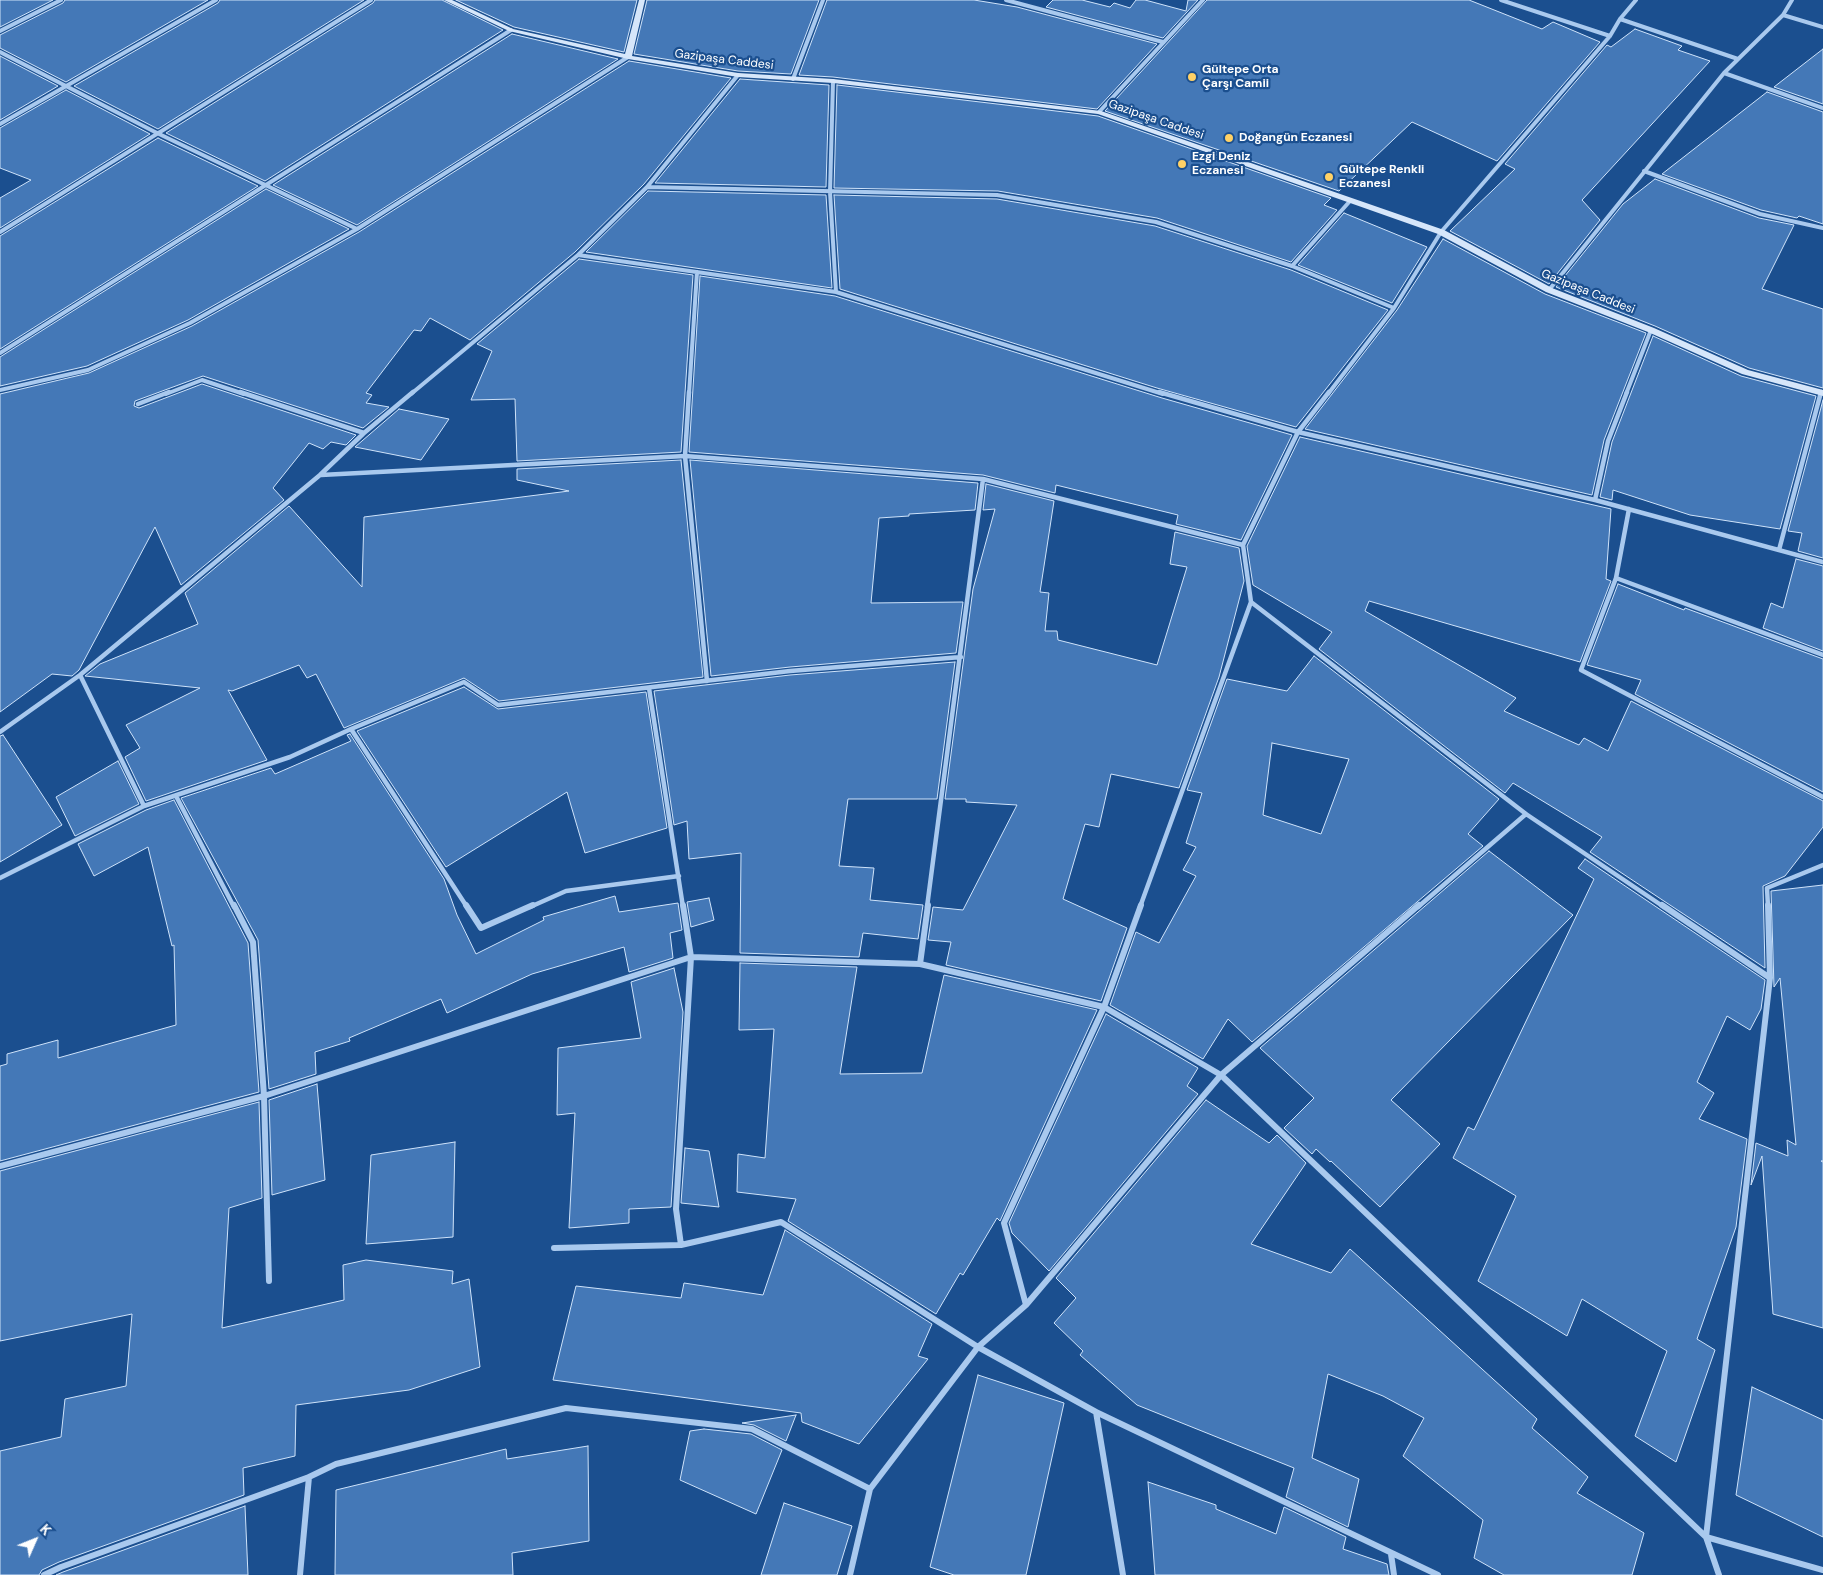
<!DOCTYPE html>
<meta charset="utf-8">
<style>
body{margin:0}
#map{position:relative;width:1823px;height:1575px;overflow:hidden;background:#1b4f8f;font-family:"DM Sans",sans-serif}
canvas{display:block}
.north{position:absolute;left:10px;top:1515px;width:50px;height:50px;-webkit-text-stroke:4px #1b4f8f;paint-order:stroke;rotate:46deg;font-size:14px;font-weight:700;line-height:20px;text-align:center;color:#fff}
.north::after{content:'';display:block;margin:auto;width:18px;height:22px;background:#fff;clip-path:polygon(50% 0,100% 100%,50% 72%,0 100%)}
</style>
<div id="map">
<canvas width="1823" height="1575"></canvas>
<div class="north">K</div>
</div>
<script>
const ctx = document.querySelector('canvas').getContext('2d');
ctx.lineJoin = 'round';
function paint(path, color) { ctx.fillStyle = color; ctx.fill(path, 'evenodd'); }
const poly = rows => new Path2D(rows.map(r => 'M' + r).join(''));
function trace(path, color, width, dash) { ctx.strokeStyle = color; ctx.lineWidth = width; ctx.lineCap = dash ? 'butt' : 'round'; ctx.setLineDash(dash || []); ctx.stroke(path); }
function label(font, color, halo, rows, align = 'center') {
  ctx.font = font + ' "DM Sans",sans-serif'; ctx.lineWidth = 4.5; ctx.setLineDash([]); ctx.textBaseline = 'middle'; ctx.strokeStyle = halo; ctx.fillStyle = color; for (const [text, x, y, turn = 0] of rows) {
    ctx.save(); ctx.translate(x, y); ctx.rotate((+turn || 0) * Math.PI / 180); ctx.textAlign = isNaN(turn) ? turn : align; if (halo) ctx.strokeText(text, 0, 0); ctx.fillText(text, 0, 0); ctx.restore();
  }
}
const building = poly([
 [0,0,53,0,0,27,0,0],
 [65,0,208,0,66,82,0,48,0,35,63,3,65,0],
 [220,0,364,0,158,129,74,86,218,3,220,0],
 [375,0,442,0,503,30,265,181,166,133,373,3,375,0],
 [456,0,637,0,624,52,514,27,456,0],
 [647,0,819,0,791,74,738,71,634,54,647,0],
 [827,0,974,0,1017,7,1157,44,1097,109,833,77,799,75,827,0],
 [1053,0,1082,0,1110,7,1114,3,1130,8,1136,0,1145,0,1186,11,1188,0,1198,0,1163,38,1046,7,1053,0],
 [1207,0,1469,0,1542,29,1553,22,1600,42,1497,161,1412,122,1339,191,1105,111,1207,0],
 [1635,29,1682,46,1678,50,1710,61,1582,200,1600,220,1549,284,1450,231,1515,169,1505,164,1607,45,1611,47,1635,29],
 [512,34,618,59,357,225,273,185,512,34],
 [1823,49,1823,104,1774,87,1823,49],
 [0,56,58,86,0,120,0,56],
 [629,61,731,78,644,184,575,252,470,340,430,318,421,331,414,330,366,393,372,395,366,403,389,407,363,428,203,376,135,401,134,406,139,408,202,384,356,435,346,445,331,442,323,449,309,443,273,488,284,500,181,585,155,527,79,670,72,676,52,674,0,712,0,394,89,373,192,326,359,232,629,61],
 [740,79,829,85,826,187,655,183,740,79],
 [837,85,1098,116,1331,198,1324,205,1337,210,1291,262,1157,218,998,191,834,188,837,85],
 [66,90,150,134,0,228,0,198,31,180,0,168,0,128,66,90],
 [1767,92,1823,112,1823,224,1799,216,1797,218,1761,210,1662,174,1767,92],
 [158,138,258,186,0,349,0,236,158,138],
 [1655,179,1759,218,1794,225,1762,289,1823,309,1823,388,1749,368,1655,326,1556,287,1623,204,1655,179],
 [266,189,349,229,188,320,87,366,0,386,0,357,266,189],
 [648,191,826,195,832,288,586,252,648,191],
 [834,195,997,199,1155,226,1291,270,1388,310,1296,427,1157,388,840,289,834,195],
 [1344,213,1427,247,1392,303,1298,265,1344,213],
 [1443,239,1545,294,1646,333,1604,440,1592,495,1305,429,1397,310,1443,239],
 [579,259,693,275,681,452,517,461,515,399,471,400,492,351,477,344,579,259],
 [700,276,835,296,1162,398,1292,435,1241,540,1176,524,1178,515,1056,485,1055,493,983,475,689,452,700,276],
 [1653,336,1741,376,1816,396,1780,529,1690,515,1613,490,1612,500,1600,497,1612,442,1653,336],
 [1823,400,1823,558,1798,551,1802,533,1788,531,1823,400],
 [399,409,449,419,421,460,355,447,399,409],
 [1300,437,1611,509,1606,579,1611,581,1580,662,1369,601,1365,611,1516,698,1504,711,1579,745,1584,738,1608,751,1631,701,1823,801,1823,827,1785,876,1763,886,1765,968,1590,852,1602,837,1513,783,1505,793,1319,649,1332,632,1253,585,1247,546,1300,437],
 [681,460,703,677,499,701,464,678,344,728,316,674,307,678,299,665,232,691,228,690,267,760,146,801,125,757,140,748,126,725,200,688,85,676,100,664,198,624,185,593,289,506,362,587,364,517,569,491,517,480,517,469,681,460],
 [690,460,978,483,975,510,909,514,909,516,879,518,871,603,963,602,956,653,790,667,711,676,690,460],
 [986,484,1054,501,1040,592,1049,593,1045,631,1057,631,1058,640,1157,665,1187,567,1170,564,1175,532,1239,548,1244,581,1219,677,1179,788,1111,774,1099,827,1085,824,1063,899,1127,928,1101,1001,946,965,951,942,928,940,933,907,963,910,1017,805,966,802,966,799,945,799,973,589,995,509,983,510,986,484],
 [1796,559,1823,566,1823,651,1763,628,1771,603,1783,608,1796,559],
 [1618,584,1684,610,1685,608,1823,659,1823,792,1635,694,1641,680,1587,665,1618,584],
 [1314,656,1499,799,1468,834,1483,846,1252,1042,1228,1019,1203,1059,1110,1005,1136,932,1159,943,1196,876,1183,870,1196,847,1186,843,1202,793,1187,790,1227,679,1287,691,1314,656],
 [1272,743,1349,759,1321,834,1263,815,1272,743],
 [955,662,937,799,848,799,839,866,874,868,870,900,923,905,918,939,863,933,859,957,740,953,741,853,689,859,687,821,674,825,654,691,790,675,955,662],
 [464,687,498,709,646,692,667,828,585,853,567,792,446,867,357,731,464,687],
 [350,734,444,879,457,915,476,954,544,920,543,917,615,896,619,912,678,903,682,930,670,933,673,958,629,972,624,947,532,974,447,1013,441,999,349,1038,350,1041,315,1052,316,1074,269,1089,258,940,181,798,271,768,275,774,351,741,347,735,350,734],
 [3,735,62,825,0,862,0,736,3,735],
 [118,761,139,804,75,836,56,797,118,761],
 [174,800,248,943,259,1092,0,1161,0,1066,7,1064,7,1054,58,1040,58,1058,176,1025,174,945,172,946,148,847,94,876,78,844,146,810,174,800],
 [1489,851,1573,915,1391,1100,1440,1144,1380,1207,1331,1161,1330,1162,1316,1149,1312,1154,1284,1128,1314,1098,1260,1048,1489,851],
 [1585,859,1765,980,1761,1009,1750,1030,1727,1016,1697,1082,1714,1093,1699,1119,1747,1139,1736,1227,1697,1339,1715,1350,1676,1462,1635,1436,1667,1351,1582,1299,1567,1336,1478,1281,1516,1196,1453,1158,1468,1127,1474,1130,1594,879,1578,868,1585,859],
 [1823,885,1823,1161,1821,1161,1823,1162,1823,1328,1773,1314,1762,1156,1751,1185,1756,1143,1788,1156,1787,1140,1796,1145,1780,978,1774,987,1771,891,1823,885],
 [709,898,714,920,691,927,687,902,709,898],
 [740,963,857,967,840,1074,922,1073,944,975,1097,1010,1000,1221,997,1218,963,1275,960,1273,936,1314,788,1221,796,1199,737,1192,738,1154,765,1158,774,1029,739,1030,740,963],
 [674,968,683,1012,671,1207,629,1209,629,1223,569,1228,575,1113,557,1115,558,1048,641,1038,631,982,674,968],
 [1106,1014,1198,1068,1187,1086,1198,1094,1049,1271,1012,1233,1009,1223,1106,1014],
 [317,1084,325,1180,272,1195,269,1100,317,1084],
 [1206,1100,1269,1143,1277,1135,1306,1163,1251,1244,1331,1273,1350,1249,1537,1419,1532,1428,1588,1477,1577,1493,1644,1533,1632,1575,1504,1575,1474,1558,1483,1520,1403,1456,1424,1418,1383,1396,1328,1374,1312,1458,1359,1479,1348,1527,1286,1497,1294,1468,1137,1405,1080,1355,1083,1351,1054,1323,1076,1298,1056,1278,1206,1100],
 [259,1102,262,1198,229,1208,222,1328,344,1300,343,1265,366,1260,453,1271,452,1284,469,1279,480,1367,409,1390,296,1405,295,1456,243,1468,244,1495,59,1562,42,1570,39,1575,0,1575,0,1451,61,1437,65,1399,126,1386,132,1314,0,1341,0,1171,259,1102],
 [455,1142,453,1237,366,1244,371,1155,455,1142],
 [685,1148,709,1151,719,1207,681,1203,685,1148],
 [785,1230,932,1324,918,1356,928,1359,859,1444,802,1422,801,1413,553,1380,576,1286,681,1298,684,1283,763,1295,785,1230],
 [978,1375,1064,1403,1026,1575,954,1575,930,1567,978,1375],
 [1752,1387,1823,1420,1823,1537,1736,1495,1752,1387],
 [796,1415,786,1441,754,1425,742,1423,796,1415],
 [704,1429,751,1434,782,1450,756,1514,680,1480,690,1431,704,1429],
 [588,1446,589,1541,512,1553,513,1575,335,1575,336,1490,506,1449,507,1459,588,1446],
 [1148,1482,1216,1505,1216,1509,1276,1534,1284,1507,1346,1537,1343,1549,1387,1564,1389,1575,1155,1575,1148,1482],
 [784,1503,852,1526,837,1575,761,1575,784,1503],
 [245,1506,248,1575,56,1575,63,1572,245,1506]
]);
const streetFar2 = poly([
 [1006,0,1163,42],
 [1501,0,1610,36],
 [1783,15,1823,27],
 [1620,19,1738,59],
 [0,31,61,0],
 [0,52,157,133,357,229],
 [1724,73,1823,108],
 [793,79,823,0],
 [833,81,830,192,836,292],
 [1099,112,1203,0],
 [0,124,216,0],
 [1644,171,1760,214,1823,228],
 [647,187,997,195,1156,222,1292,266,1394,308],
 [0,232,371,0],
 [578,255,836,292,1163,394],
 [1292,266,1350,201],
 [1549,290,1724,73,1783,15,1792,0],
 [0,353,511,30],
 [0,390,88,370,190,323,357,229,628,57],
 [166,394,202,380,244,394],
 [411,394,578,255,647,187,738,75],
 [689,394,697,272],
 [1328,394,1394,308,1441,232,1610,36,1620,19,1636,0],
 [1626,394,1651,330]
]);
const streetFar1 = poly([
 [240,392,364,433],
 [689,392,685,456,707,681],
 [1159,392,1298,432,1595,500,1823,562],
 [138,404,169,392],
 [321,475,685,456,983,479,1243,545],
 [1595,500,1608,441,1627,392],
 [1629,509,1616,578,1823,655],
 [1779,550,1821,392],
 [1616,578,1581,670,1823,797],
 [1251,602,1526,814,1664,907],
 [80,675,144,806],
 [649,688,683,907],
 [351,729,467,907],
 [0,732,80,675,320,475,364,433,413,392],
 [176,796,234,907],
 [0,878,144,806,290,757,351,729,464,682,498,705,790,671,961,657],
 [530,907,566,891,679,876],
 [927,907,983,479],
 [1140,907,1251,602,1243,545,1298,432,1329,392],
 [1418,907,1526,814],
 [1768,907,1767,888,1823,865]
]);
const street = poly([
 [234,905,253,942,264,1096,269,1281],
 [466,905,481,928,533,905],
 [1662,905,1770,978,1706,1537,1719,1575],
 [1768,905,1770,978],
 [920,964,928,905],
 [0,1166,264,1096,691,957,920,964,1104,1007,1221,1075,1706,1537,1823,1570],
 [681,1245,676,1209,691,957,683,905],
 [554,1248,681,1245,781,1222,978,1347,1096,1412,1123,1575],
 [1026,1305,1004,1223,1104,1007,1141,905],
 [1096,1412,1438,1575],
 [1391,1554,1394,1575],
 [44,1575,61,1567,309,1477,336,1464,566,1408,752,1429,870,1489],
 [300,1575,309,1477],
 [850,1575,870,1489,978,1347,1026,1305,1221,1075,1419,905]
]);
const secondary = poly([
 [444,0,452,0,513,29,625,54,639,0,645,0,632,56,738,73,833,79,1101,111,1444,230,1552,288,1654,328,1748,370,1823,390,1823,396,1742,374,1648,332,1546,292,1438,234,1098,114,833,83,738,77,628,59,509,31,444,0]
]);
const markers = [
 [1192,77,5,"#ffd166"],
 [1229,138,5,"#ffd166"],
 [1182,164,5,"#ffd166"],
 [1329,177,5,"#ffd166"]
];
const farStreetnames = [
 ["Gazipaşa Caddesi",724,60,7],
 ["Gazipaşa Caddesi",1156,120,19],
 ["Gazipaşa Caddesi",1588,292,22]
];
const farPoinames = [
 ["Gültepe Orta",1202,70],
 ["Çarşı Camii",1202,84],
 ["Doğangün Eczanesi",1239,138],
 ["Ezgi Deniz",1192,157],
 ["Eczanesi",1192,171],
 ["Gültepe Renkli",1339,170],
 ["Eczanesi",1339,184]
];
paint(building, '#4478b7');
trace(building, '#cfe3fa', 1);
trace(streetFar2, '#a9c9ee', 4);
trace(streetFar1, '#a9c9ee', 4.5);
trace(street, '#a9c9ee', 6);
paint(secondary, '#d6e6fa');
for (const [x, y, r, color] of markers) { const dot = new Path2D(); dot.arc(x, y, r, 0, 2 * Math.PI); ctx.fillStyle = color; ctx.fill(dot); trace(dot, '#1b4f8f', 2); }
label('12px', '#fff', '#1b4f8f', farStreetnames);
label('bold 12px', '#fff', '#1b4f8f', farPoinames, 'left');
</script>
